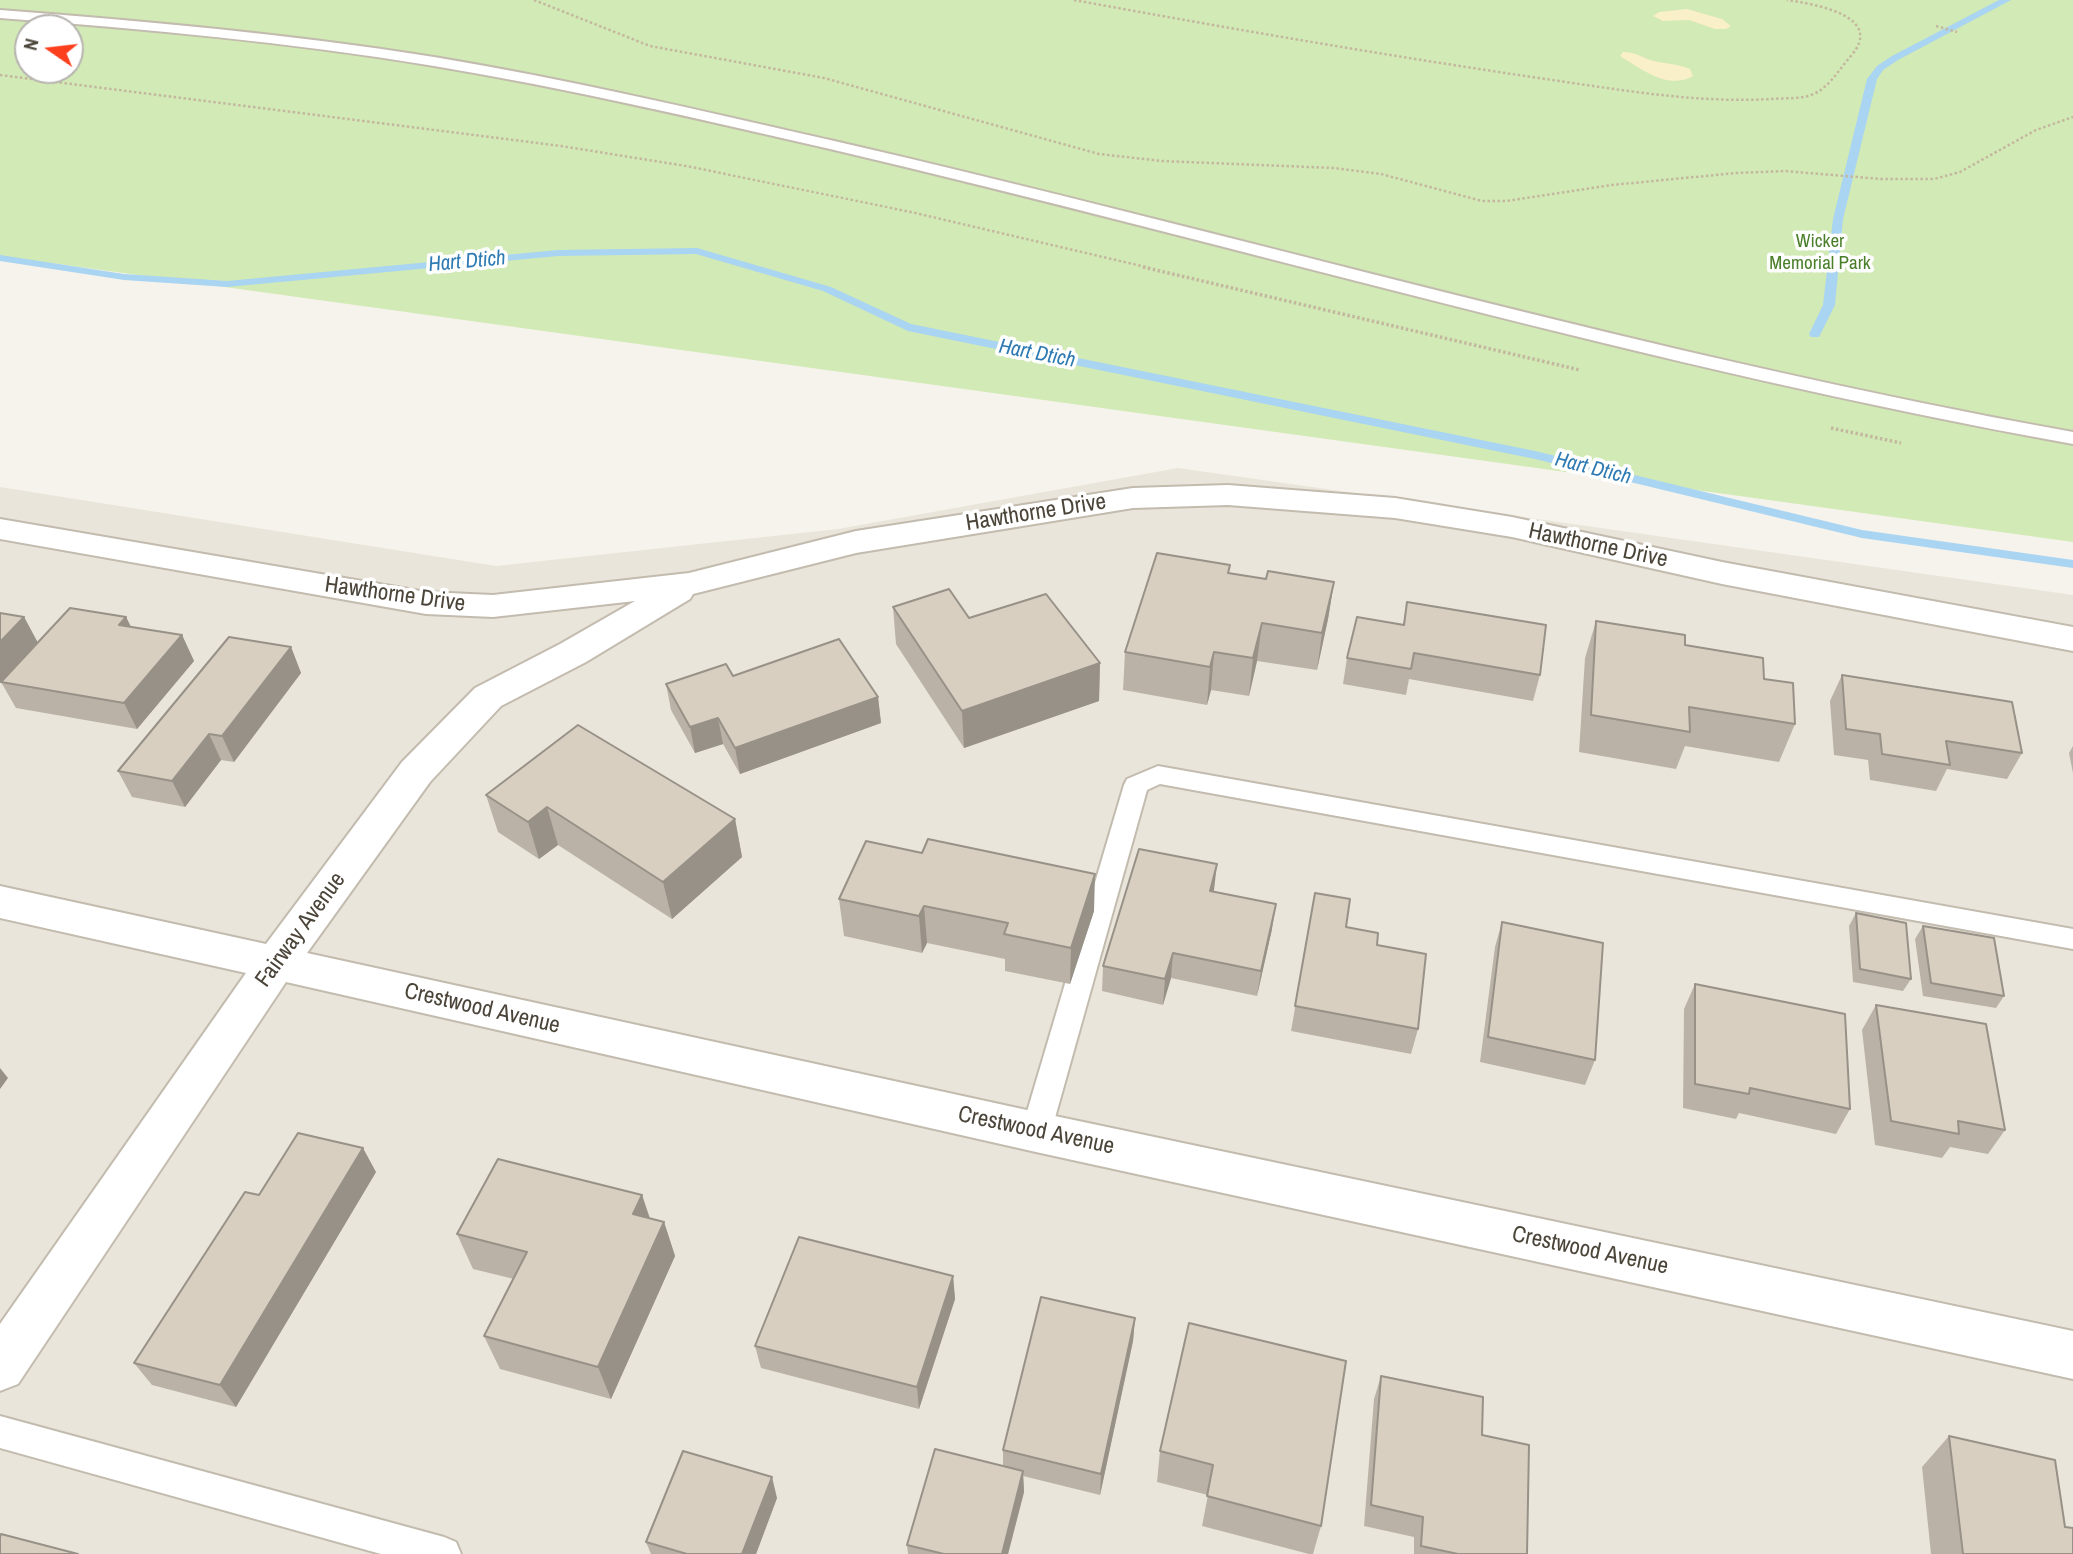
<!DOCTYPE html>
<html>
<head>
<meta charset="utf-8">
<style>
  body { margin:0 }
  #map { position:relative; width:2073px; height:1554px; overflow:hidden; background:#f6f3ec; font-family:"Archivo Narrow",sans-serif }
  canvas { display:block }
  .north { position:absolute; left:14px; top:14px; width:70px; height:70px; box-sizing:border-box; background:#fff; border:2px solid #b7b4b0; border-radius:50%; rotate:284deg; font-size:19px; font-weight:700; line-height:28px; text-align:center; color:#4b4439 }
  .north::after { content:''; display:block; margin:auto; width:24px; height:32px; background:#fc3f1d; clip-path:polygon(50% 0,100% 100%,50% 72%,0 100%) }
</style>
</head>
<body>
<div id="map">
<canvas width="2073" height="1554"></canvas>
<div class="north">N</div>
</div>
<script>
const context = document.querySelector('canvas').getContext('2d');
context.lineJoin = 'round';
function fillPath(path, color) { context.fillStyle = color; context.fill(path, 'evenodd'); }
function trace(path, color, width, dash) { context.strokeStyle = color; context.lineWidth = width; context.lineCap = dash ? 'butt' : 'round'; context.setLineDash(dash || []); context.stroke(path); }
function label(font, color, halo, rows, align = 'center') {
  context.font = font + ' "Archivo Narrow",sans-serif'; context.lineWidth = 7; context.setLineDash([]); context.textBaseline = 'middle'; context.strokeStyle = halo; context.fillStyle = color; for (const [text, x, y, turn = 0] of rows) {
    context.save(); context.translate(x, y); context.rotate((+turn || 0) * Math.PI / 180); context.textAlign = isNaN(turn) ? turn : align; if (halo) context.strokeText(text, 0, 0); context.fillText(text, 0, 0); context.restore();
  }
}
fillPath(new Path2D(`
  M1178 468 2073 595V1554H0V487L496 566 838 529Z`), '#eae5da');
fillPath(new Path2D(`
  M0 0H2073V542L0 256ZM28 28H70V70H28Z`), '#d2eab5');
fillPath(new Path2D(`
  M1687 9 1722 19 1731 26 1726 29H1715L1689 20 1663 21 1653 16 1659 12Z
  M1623 52C1635 52 1639 56 1650 60 1663 64 1676 63 1690 69L1693 76C1668 90 1643 70 1623 58L1620 56Z`), '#f9efc9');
fillPath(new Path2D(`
  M1999 0H2011L1898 60 1883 70 1877 79 1843 219 1835 305 1819 337H1811L1809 334 1823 305 1833 219 1867 79 1877 66 1892 56Z
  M697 248 831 287 911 324 1535 451 1862 530 2073 560V568L1862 538 1535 459 908 331 823 291 696 254 558 256 227 287 124 280 0 261V255L124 274 227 281 558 250Z`), '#a9d4f2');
const lane = new Path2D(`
  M0 10C145 21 290 34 434 57 567 79 698 110 830 140 1244 235 1654 357 2073 432V444C1654 369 1244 246 830 149 699 119 567 88 434 66 290 42 145 29 0 18Z
  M1158 766 2073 929V949L1160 784 1147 790 1051 1132 1046 1141 1036 1145 1026 1141 1021 1132 1124 785 1127 779Z
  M0 1416 444 1537 456 1542 461 1554H381L0 1448Z`);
const street = new Path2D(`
  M1228 485 1395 498 1512 517 1722 562 2073 627V651L1722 584 1512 537 1395 518 1228 505 1133 508 856 553 693 594 690 599 586 662 501 706 430 782 307 953 1036 1112 2073 1331V1379L1036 1152 286 982 18 1384 0 1391V1324L246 973 0 918V886L266 944 402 762 475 688 560 644 635 601 493 617 426 614 0 539V519L426 592 493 595 689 573 856 531 1133 488Z`);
trace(lane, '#c2bbae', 4);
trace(street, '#c2bbae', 4);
trace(new Path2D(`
  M534 0 650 46 824 78 1099 154 1162 161 1334 168 1381 174 1482 201H1506L1612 185 1736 173 1785 171 1881 179H1934L1960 172 2036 130 2073 117
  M1074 0C1237 30 1401 58 1566 82 1634 92 1702 103 1771 99 1783 98 1796 99 1808 96 1827 91 1838 71 1850 57 1887 16 1814 4 1787 0
  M1936 26 1957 32
  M0 75 561 146 686 166 911 212 1150 268`), '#c4b79f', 2.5, [2.5, 2.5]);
trace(new Path2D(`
  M1143 267 1580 370
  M1831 428 1901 443`), '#c4b79f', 3.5, [2.5, 2.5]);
fillPath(lane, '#fff');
fillPath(street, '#fff');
fillPath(new Path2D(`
  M1229 573 1266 579 1334 582 1328 619 1317 670 1257 661 1249 696 1211 690 1207 705 1123 690 1125 652Z
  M1407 602 1540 675 1533 701 1409 679 1406 695 1343 684 1347 658 1403 625Z
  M893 607 1100 663 1099 701 964 748 896 644Z
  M24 617 38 643 126 617 131 627 182 635 194 661 137 729 16 708 1 682 24 658Z
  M1596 621 1764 679 1795 724 1779 762 1685 746 1676 769 1579 752 1585 658Z
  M291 647 301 673 234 762 221 760 185 807 132 797 118 771Z
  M1842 675 2022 753 2007 779 1947 769 1936 791 1870 780 1868 760 1834 755 1830 701Z
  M733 676 878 697 881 723 740 774 723 744 695 753 671 710 666 684Z
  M2073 746V773L2069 753Z
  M486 795 735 819 742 857 672 919 558 845 539 859 498 832Z
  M1213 891 1272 929 1257 996 1171 978 1163 1005 1102 991 1103 966Z
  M1315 893 1346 927 1377 945 1418 1029 1411 1054 1291 1031Z
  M839 899 1094 911 1070 984 1005 971V959L927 943 922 953 844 936Z
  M1856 913 1911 979 1903 991 1853 982 1849 926Z
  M1502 922 1595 1060 1585 1085 1480 1062 1495 947Z
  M1923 926 2004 996 1996 1008 1923 996 1915 939Z
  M1695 984 1850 1109 1836 1134 1739 1113 1736 1119 1683 1108 1684 1009Z
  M1876 1005 2005 1130 1988 1154 1950 1147 1942 1158 1875 1145 1862 1030Z
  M376 1172 236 1407 152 1385 134 1363 259 1195Z
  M642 1195 650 1218 664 1222 675 1256 611 1399 500 1369 484 1336 514 1279 473 1269 457 1234Z
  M953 1276 955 1299 919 1409 761 1368 755 1346Z
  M1135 1318 1133 1341 1100 1495 1023 1476 1024 1492 1008 1554H908L907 1545 1003 1466V1450Z
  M1346 1361 1321 1526 1313 1554H1309L1202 1526 1208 1495 1157 1482 1160 1451Z
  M1381 1376 1482 1435 1527 1554H1414V1537L1364 1526 1374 1399Z
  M1949 1436 2065 1527 2073 1554H1931L1922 1467Z
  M777 1498 756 1554H651L646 1542Z`), '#bab2a6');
fillPath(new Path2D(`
  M1334 582 1328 619 1317 670 1322 633Z
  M24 617 38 643 0 683V642Z
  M126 617 139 643 119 625Z
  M1262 623 1257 661 1249 696 1253 658Z
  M182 635 194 661 137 729 124 703Z
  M291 647 301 673 234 762 222 736Z
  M1214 652 1211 690 1207 705 1210 667Z
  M1100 663 1099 701 964 748 962 711Z
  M878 697 881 723 740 774 735 748Z
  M718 718 723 744 695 753 690 727Z
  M209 734 221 760 185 807 172 781Z
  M547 807 558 845 539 859 528 822Z
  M735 819 742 857 672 919 663 882Z
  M1217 864 1214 890 1208 917 1210 891Z
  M1095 874 1094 911 1070 984 1071 948Z
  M1276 904 1272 929 1257 996 1261 971Z
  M924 906 927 943 922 953 919 916Z
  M1173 953 1171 978 1163 1005 1165 979Z
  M0 1068 8 1078 0 1089Z
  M363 1148 376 1172 236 1407 220 1385Z
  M642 1195 653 1229 633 1214Z
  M664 1222 675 1256 611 1399 598 1367Z
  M953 1276 955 1299 919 1409 917 1387Z
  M1135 1318 1133 1341 1100 1495 1101 1474Z
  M1023 1471 1024 1492 1008 1554H1002Z
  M772 1477 777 1498 756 1554H742Z`), '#979187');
const building = new Path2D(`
  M1157 553 1230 565 1228 573 1266 579 1268 571 1334 582 1322 633 1262 623 1253 658 1214 652 1210 667 1125 652Z
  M949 589 969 618 1046 594 1100 663 962 711 893 607Z
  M1407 602 1546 625 1540 675 1414 653 1411 669 1347 658 1357 617 1404 625Z
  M70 608 126 617 119 625 182 635 124 703 1 682Z
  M0 613 24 617 0 642Z
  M1596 621 1685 635V645L1763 658 1764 679 1793 683 1795 724 1689 707 1690 732 1591 715Z
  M229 637 291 647 222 736 209 734 172 781 118 771Z
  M839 639 878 697 735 748 718 718 690 727 666 684 726 664 733 676Z
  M1842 675 2012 702 2022 753 1946 741 1950 765 1882 754 1880 734 1846 729Z
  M578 725 735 819 663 882 547 807 528 822 486 795Z
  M928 839 1095 874 1071 948 1004 934 1008 923 924 906 919 916 839 899 866 841 922 853Z
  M1139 849 1217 864 1210 891 1276 904 1261 971 1173 953 1165 979 1103 966Z
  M1315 893 1350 899 1346 927 1378 933 1377 945 1426 954 1418 1029 1295 1006Z
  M1856 913 1906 923 1911 979 1860 969Z
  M1502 922 1603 943 1595 1060 1488 1037Z
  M1923 926 1994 938 2004 996 1931 983Z
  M1695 984 1845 1014 1850 1109 1750 1088 1749 1094 1695 1084Z
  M1876 1005 1986 1024 2005 1130 1958 1121 1959 1134 1891 1121Z
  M298 1133 363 1148 220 1385 134 1363 245 1192 259 1195Z
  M498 1159 642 1195 633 1214 664 1222 598 1367 484 1336 527 1252 457 1234Z
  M799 1237 953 1276 917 1387 755 1346Z
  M1041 1297 1135 1318 1101 1474 1003 1450Z
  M1189 1323 1346 1361 1321 1526 1207 1496 1213 1465 1160 1451Z
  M1381 1376 1483 1397 1482 1435 1529 1445 1527 1554H1458L1421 1546 1423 1517 1371 1505Z
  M1949 1436 2055 1460 2065 1527 2073 1528V1554H1963Z
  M935 1449 1023 1471 1002 1554H944L907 1545Z
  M683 1451 772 1477 742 1554H687L646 1542Z
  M1 1534 78 1554H0V1537Z`);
fillPath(building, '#d8cfc1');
trace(building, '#979187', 2);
label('19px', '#4a7f2a', '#fff', [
  ["Wicker",1820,242],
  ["Memorial Park",1820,264]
]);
label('italic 21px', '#2e7ab2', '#fff', [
  ["Hart Dtich",467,262,-5],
  ["Hart Dtich",1037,354,11],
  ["Hart Dtich",1593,469,14]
]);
label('23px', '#4b4439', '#fff', [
  ["Hawthorne Drive",1036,513,-9],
  ["Hawthorne Drive",1598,546,12],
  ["Hawthorne Drive",395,595,8],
  ["Fairway Avenue",301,930,-54],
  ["Crestwood Avenue",482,1009,13],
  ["Crestwood Avenue",1036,1131,12],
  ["Crestwood Avenue",1590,1251,12]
]);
</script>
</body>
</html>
